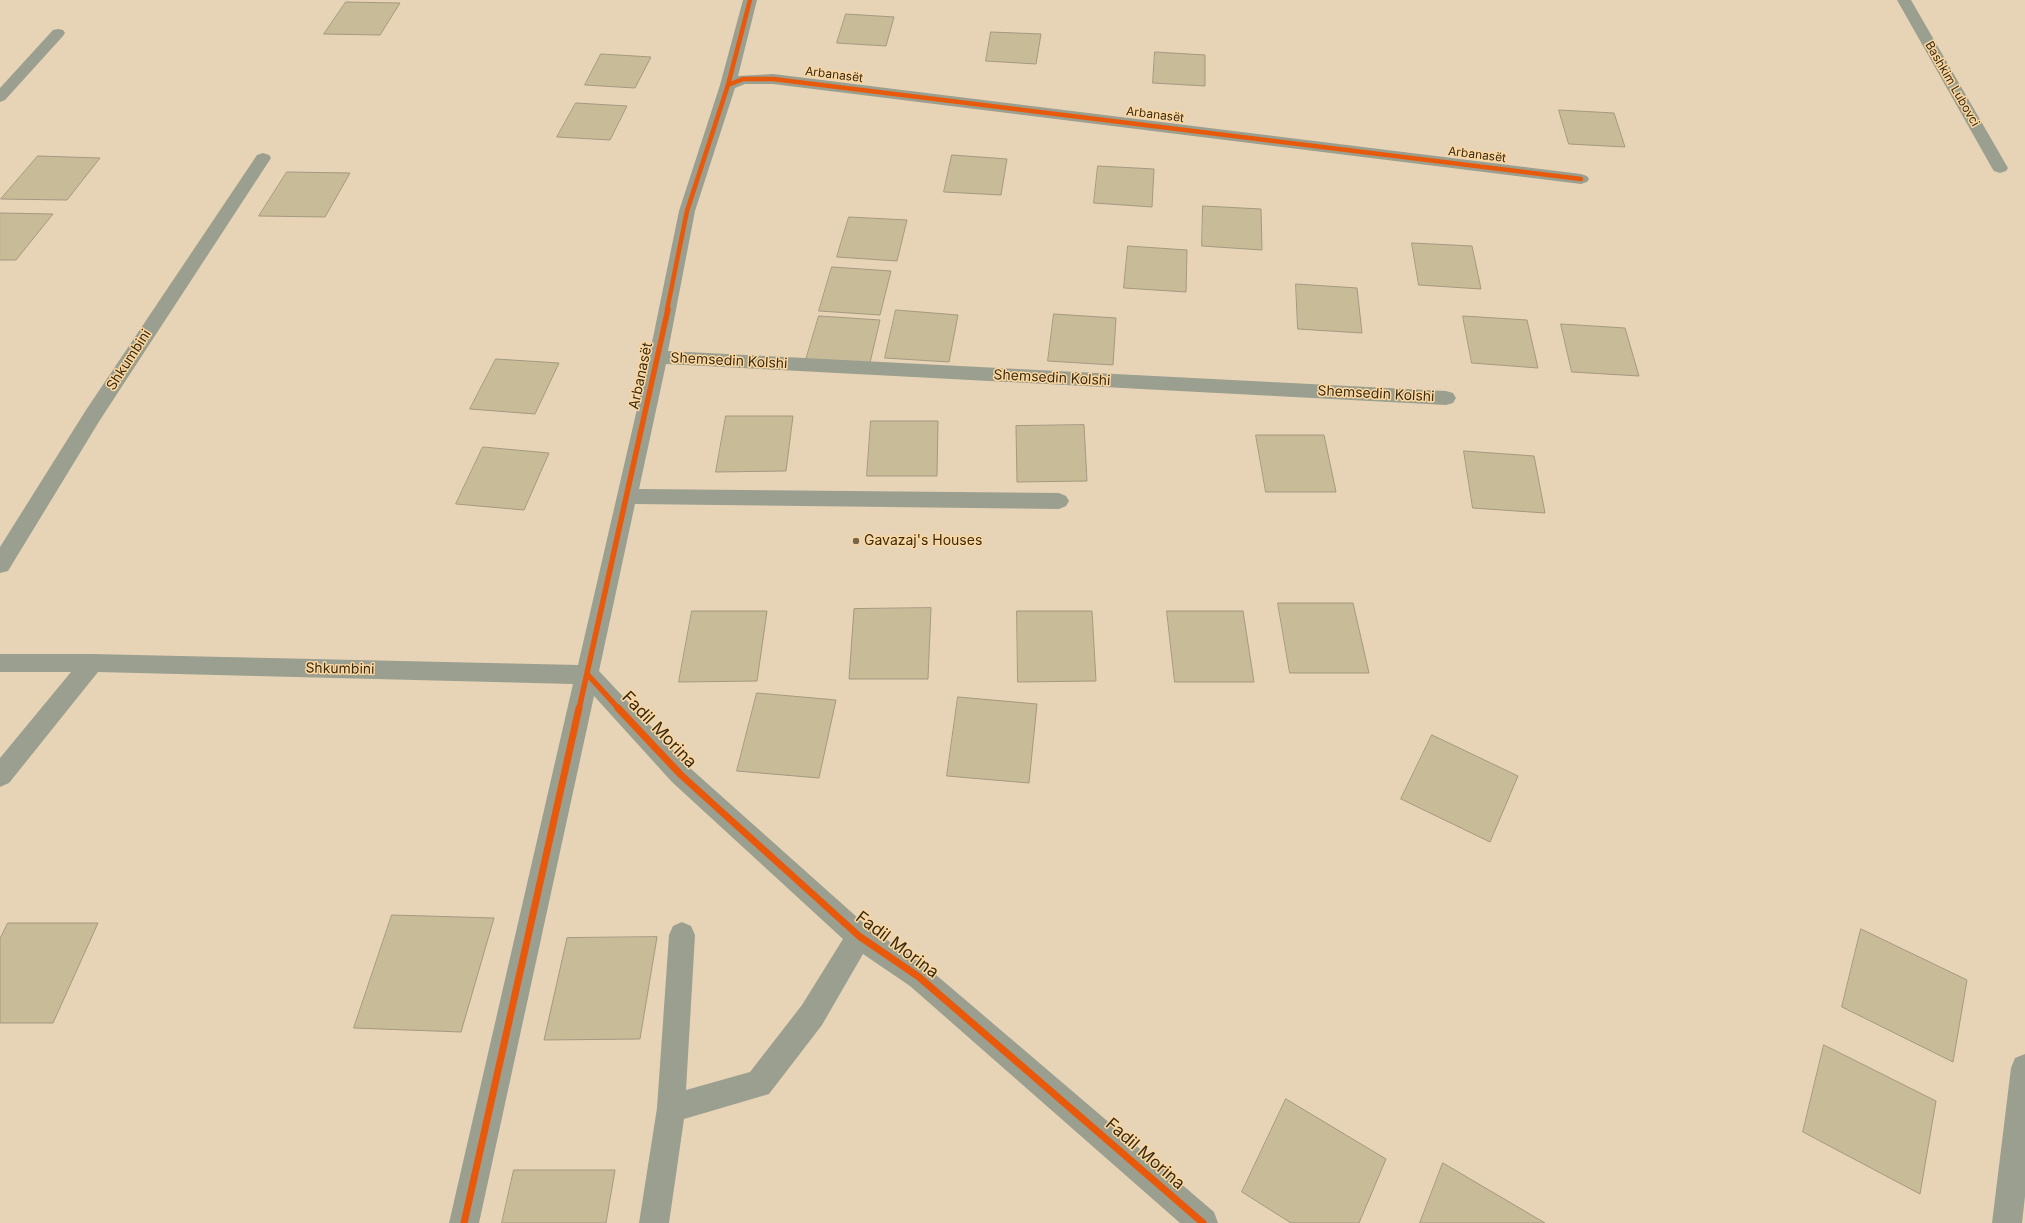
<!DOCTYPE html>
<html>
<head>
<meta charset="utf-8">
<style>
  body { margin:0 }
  canvas { display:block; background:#e7d3b5 }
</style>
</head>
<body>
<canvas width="2025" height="1223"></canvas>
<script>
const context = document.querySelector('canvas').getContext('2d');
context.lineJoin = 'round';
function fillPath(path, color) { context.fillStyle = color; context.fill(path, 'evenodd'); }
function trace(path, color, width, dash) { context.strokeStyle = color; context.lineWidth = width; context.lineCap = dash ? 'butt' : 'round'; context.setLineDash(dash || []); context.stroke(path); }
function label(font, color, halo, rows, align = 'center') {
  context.font = font + ' Inter,sans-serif'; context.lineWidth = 3; context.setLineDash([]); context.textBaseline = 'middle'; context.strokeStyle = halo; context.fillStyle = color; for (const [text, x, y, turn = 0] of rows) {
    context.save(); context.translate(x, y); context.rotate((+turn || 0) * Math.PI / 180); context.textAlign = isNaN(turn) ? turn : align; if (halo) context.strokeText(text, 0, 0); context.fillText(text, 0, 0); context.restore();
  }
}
const building = new Path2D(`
  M346 2 400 3 380 35 324 34Z
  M846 14 894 17 886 46 837 43Z
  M991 32 1041 34 1036 64 986 61Z
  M1155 52 1205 55V86L1153 83Z
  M601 54 651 57 635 88 585 85Z
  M576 103 627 106 610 140 557 137Z
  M1559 110 1614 113 1625 147 1569 144Z
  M952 155 1007 159 1001 195 944 192Z
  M38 156 100 158 67 200 1 199Z
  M1098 166 1154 169 1152 207 1094 203Z
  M287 172 350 173 325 217 259 216Z
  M1203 206 1261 209 1262 250 1202 246Z
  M0 213 53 214 16 260H0Z
  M849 217 907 220 897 261 837 257Z
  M1412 243 1472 246 1481 289 1419 285Z
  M1128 246 1187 250 1186 292 1124 288Z
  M832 267 891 271 880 315 819 311Z
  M1296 284 1357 288 1362 333 1298 329Z
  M896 310 958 315 949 362 885 358Z
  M1054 314 1116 318 1113 365 1048 361Z
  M819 316 880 320 869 367 805 363Z
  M1463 316 1527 320 1538 368 1472 363Z
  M1561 324 1625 328 1639 376 1572 372Z
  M496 359 559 363 535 414 470 409Z
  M726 416H793L786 471 716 472Z
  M871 421H938L937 476H867Z
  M1084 425 1087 481 1017 482 1016 426Z
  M1256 435H1324L1336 492H1266Z
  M483 447 549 453 524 510 456 504Z
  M1464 451 1534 456 1545 513 1473 508Z
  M1278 603H1353L1369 673H1290Z
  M931 608 928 679H849L854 609Z
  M692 611H767L757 681 679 682Z
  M1017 611H1092L1096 681 1018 682Z
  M1167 611H1243L1254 682H1175Z
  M757 693 836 700 819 778 737 771Z
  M958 697 1037 704 1029 783 947 776Z
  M1432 735 1518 776 1490 842 1401 799Z
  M392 915 494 918 461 1032 354 1028Z
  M8 923H98L53 1023H0V939Z
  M1861 929 1967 980 1953 1062 1842 1007Z
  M657 937 640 1039 544 1040 567 938Z
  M1824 1045 1936 1101 1920 1194 1803 1132Z
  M1286 1099 1386 1159 1359 1223H1291L1242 1192Z
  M1443 1163 1545 1223H1420Z
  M514 1170H615L606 1223H502Z`);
fillPath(building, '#c8bb98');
trace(building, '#a49980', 1);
fillPath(new Path2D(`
  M743 0H757L738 76 773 74 1581 174 1587 176 1589 179 1587 182 1581 184 773 84H745L735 88 695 211 668 351 1446 391 1453 393 1456 398 1453 403 1446 405 666 364 639 489 1059 493 1066 496 1069 501 1066 506 1059 509 635 504 599 671 690 768 868 927 928 968 1214 1212 1218 1223H1180L910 986 863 954 822 1025 769 1094 684 1119 669 1223H639L657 1108 669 935 673 926 682 922 691 926 695 935 686 1090 750 1072 802 1005 843 939 672 782 594 696 479 1223H449L573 684 98 672 9 783 0 787V758L71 672H0V654H92L578 665 649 357 679 211 720 85Z
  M1897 0H1911L2008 168 2006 171 2000 173 1994 171 1992 168Z
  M58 29 63 30 65 33 63 36 5 100 0 102V88L53 30Z
  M263 153 269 155 271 158 100 420 8 571 0 573V547L86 410 255 158 257 155Z
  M2025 1054V1196L2022 1223H1992L2011 1068 2015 1058Z`), '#9a9f90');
trace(new Path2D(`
  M728 85 743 79H773L1581 179
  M667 310 687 211 728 85 750 0`), '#e8590c', 4.5);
trace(new Path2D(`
  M588 675 619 709
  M579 709 668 309`), '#e8590c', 5.5);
trace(new Path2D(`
  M618 708 681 775 859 936 919 977 1203 1223
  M464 1223 579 708`), '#e8590c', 7);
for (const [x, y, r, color] of [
  [856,541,4,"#75664c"]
]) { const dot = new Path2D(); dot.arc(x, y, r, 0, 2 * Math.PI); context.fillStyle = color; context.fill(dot); trace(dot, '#fcd7a0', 1.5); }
label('12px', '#382b14', '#fcd7a0', [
  ["Arbanasët",834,75,7],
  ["Bashkim Lubovci",1952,84,60],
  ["Arbanasët",1155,115,7],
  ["Arbanasët",1477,155,7]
]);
label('14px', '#382b14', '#fcd7a0', [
  ["Shkumbini",129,360,-57],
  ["Shemsedin Kolshi",729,361,3],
  ["Arbanasët",641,376,-78],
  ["Shemsedin Kolshi",1052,378,3],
  ["Shemsedin Kolshi",1376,394,3],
  ["Shkumbini",340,669,1]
]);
label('14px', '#382b14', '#fcd7a0', [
  ["Gavazaj's Houses",864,541]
], 'left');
label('17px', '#382b14', '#fcd7a0', [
  ["Fadil Morina",659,730,46],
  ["Fadil Morina",897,945,37],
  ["Fadil Morina",1145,1154,41]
]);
</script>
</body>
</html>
